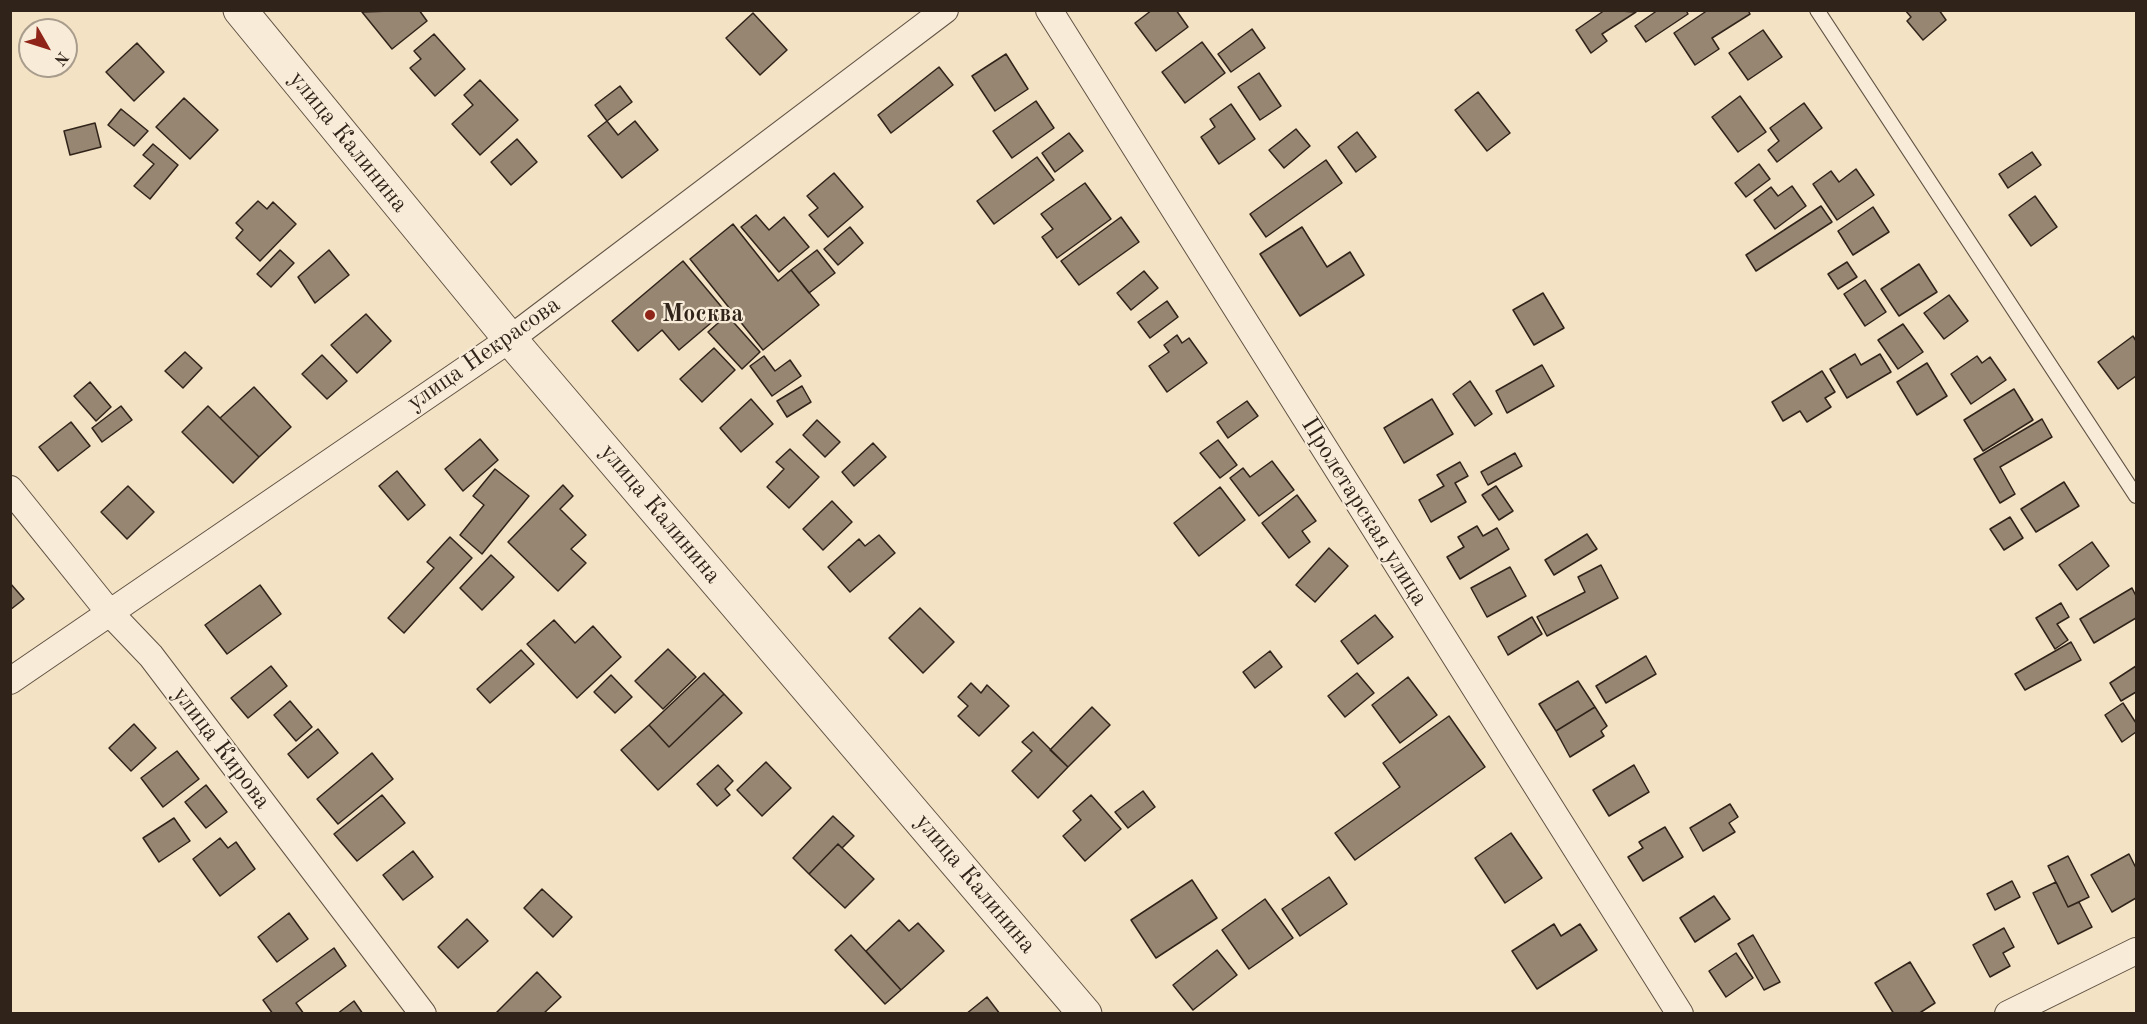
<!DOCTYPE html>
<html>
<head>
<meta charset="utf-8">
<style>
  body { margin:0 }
  #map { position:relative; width:2147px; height:1024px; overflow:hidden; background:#f4e2c4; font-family:"Old Standard TT",serif }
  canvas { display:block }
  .frame { position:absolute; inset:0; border:12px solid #302319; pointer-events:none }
  .north { position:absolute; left:18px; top:18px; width:60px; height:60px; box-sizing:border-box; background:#f8ecd9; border:2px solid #a89c8c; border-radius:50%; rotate:129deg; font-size:16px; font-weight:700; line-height:24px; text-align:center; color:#302319 }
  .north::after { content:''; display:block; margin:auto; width:21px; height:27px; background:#8f2418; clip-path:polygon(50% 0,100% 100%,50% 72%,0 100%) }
</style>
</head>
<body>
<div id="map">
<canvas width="2147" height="1024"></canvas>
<div class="frame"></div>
<div class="north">N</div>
</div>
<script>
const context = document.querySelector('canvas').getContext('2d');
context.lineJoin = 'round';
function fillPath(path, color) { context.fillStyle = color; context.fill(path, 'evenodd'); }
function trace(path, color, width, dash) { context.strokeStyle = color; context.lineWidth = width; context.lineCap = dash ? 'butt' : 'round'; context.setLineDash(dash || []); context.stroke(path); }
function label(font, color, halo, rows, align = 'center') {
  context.font = font + ' "Old Standard TT",serif'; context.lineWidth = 4.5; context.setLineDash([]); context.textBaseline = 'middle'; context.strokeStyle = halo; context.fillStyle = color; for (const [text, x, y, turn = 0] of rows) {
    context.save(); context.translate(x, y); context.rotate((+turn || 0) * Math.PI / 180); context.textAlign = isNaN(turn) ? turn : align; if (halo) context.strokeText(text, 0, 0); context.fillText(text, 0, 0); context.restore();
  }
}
const building = new Path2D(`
  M419 10 427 21 392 49 362 12Z
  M1152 10H1176L1188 27 1156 51 1135 23Z
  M1605 10 1636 12 1602 34 1607 41 1591 53 1576 30Z
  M1658 10H1686L1688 14 1646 42 1635 26Z
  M1708 10H1748L1750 14 1712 38 1719 49 1695 65 1674 33Z
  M1905 10H1939L1946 20 1923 40 1907 21 1911 17Z
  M753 13 787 50 760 75 726 38Z
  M1252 29 1265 48 1231 72 1218 54Z
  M1763 30 1782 57 1748 80 1729 53Z
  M434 34 465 69 435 96 410 68 421 59 414 51Z
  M1202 42 1225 73 1185 103 1162 72Z
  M137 43 164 72 134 101 106 72Z
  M1006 54 1028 89 995 111 972 76Z
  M939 67 953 85 891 133 878 115Z
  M1259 73 1281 106 1260 120 1238 87Z
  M480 80 518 120 480 155 452 124 473 105 464 95Z
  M620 86 632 102 607 121 595 105Z
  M1478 92 1510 133 1487 151 1455 110Z
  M1740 96 1766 132 1738 152 1712 117Z
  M184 98 218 130 190 159 156 127Z
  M1036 101 1054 128 1012 158 993 131Z
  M1804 103 1822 128 1777 162 1768 150 1779 141 1770 128Z
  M1231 104 1255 139 1219 164 1201 137 1215 127 1210 119Z
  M121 109 148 131 134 146 108 125Z
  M607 121 618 135 635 121 658 150 622 178 588 136Z
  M95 123 101 147 70 155 64 131Z
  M1296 129 1310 146 1284 168 1269 150Z
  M1357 132 1376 157 1356 172 1338 147Z
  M1069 133 1083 151 1055 172 1042 153Z
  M517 139 537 162 511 185 491 162Z
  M153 144 178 165 150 199 134 186 154 164 143 155Z
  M2032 152 2041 165 2008 188 1999 174Z
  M1037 157 1054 180 994 224 977 201Z
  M1326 160 1342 183 1266 237 1250 214Z
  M1759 164 1770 179 1746 197 1735 183Z
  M1856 169 1874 195 1837 220 1813 184 1831 171 1839 182Z
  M834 173 863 207 828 237 809 215 818 208 807 196Z
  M1085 183 1111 219 1057 258 1042 237 1053 229 1041 214Z
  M1792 186 1806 206 1775 229 1754 200 1771 187 1778 196Z
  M2035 196 2057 227 2031 246 2009 215Z
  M258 201 267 209 273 202 296 224 260 261 236 238 243 230 236 223Z
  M1821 206 1832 222 1756 271 1746 255Z
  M1873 207 1889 232 1853 255 1838 231Z
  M756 215 769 230 784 217 809 247 779 272 741 227Z
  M1121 217 1139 242 1079 285 1061 261Z
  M733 224 778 281 791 270 819 305 763 350 690 259Z
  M850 227 863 243 838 265 824 249Z
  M1302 227 1327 267 1350 252 1364 275 1300 316 1260 254Z
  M280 250 294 263 271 287 257 274Z
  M329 250 349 275 315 303 298 277Z
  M817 250 835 273 809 293 791 270Z
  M683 261 725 311 679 350 662 330 638 351 612 321Z
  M1847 262 1857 277 1838 289 1828 274Z
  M1919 264 1937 292 1899 316 1881 289Z
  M1144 271 1158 288 1131 310 1117 293Z
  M1865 280 1886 312 1865 326 1844 294Z
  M1543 293 1564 328 1534 345 1513 310Z
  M1949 295 1968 321 1944 339 1924 313Z
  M1167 301 1178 317 1150 338 1138 322Z
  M366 314 391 341 357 373 331 345Z
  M727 315 760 352 742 369 708 332Z
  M1903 324 1923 352 1898 369 1878 340Z
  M1177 335 1182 343 1189 338 1207 363 1167 392 1149 366 1169 352 1164 345Z
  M2133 336 2136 341V376L2118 389 2098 362Z
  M714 348 735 370 702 402 680 379Z
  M185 352 202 368 183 388 165 371Z
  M1855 354 1861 365 1880 354 1891 372 1847 398 1830 369Z
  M322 355 347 381 327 399 302 374Z
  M764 356 775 371 790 360 801 376 772 396 750 366Z
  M1977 356 1982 363 1990 357 2006 380 1971 404 1951 374Z
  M1927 363 1947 396 1917 415 1897 382Z
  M1542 365 1554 386 1507 413 1496 391Z
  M1822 371 1835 392 1825 398 1831 407 1807 422 1800 411 1783 421 1772 402Z
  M1470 381 1492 414 1475 426 1453 394Z
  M90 382 111 407 96 421 74 396Z
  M802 386 811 402 787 417 777 401Z
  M254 387 291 427 259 457 220 418Z
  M2014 389 2033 420 1983 451 1964 420Z
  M751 399 773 424 741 452 720 428Z
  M1432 399 1453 434 1404 463 1384 428Z
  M1247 401 1258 416 1228 438 1217 422Z
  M121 406 132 420 102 442 92 428Z
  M208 406 259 457 233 483 182 432Z
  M2042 419 2052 437 2000 467 2015 494 2000 503 1974 459Z
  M817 420 840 442 825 457 803 435Z
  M71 422 90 446 58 471 39 447Z
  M480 439 498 460 463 491 445 469Z
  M1218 440 1237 465 1220 478 1200 453Z
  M873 443 886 457 854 486 842 472Z
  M790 449 819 477 789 508 767 487 784 469 776 462Z
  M1515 453 1522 466 1488 485 1481 472Z
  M1272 461 1294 490 1259 516 1230 478 1243 468 1250 477Z
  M1460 462 1468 476 1455 483 1466 502 1431 522 1419 500 1444 486 1437 475Z
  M495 469 529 496 482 554 460 535 484 505 473 496Z
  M397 471 425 505 408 520 379 486Z
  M2064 482 2079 506 2036 532 2021 509Z
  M563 485 573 496 560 509 586 535 571 549 586 563 558 591 508 542Z
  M128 486 154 512 127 539 101 512Z
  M1496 486 1513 511 1499 520 1482 495Z
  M1220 487 1245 520 1199 556 1174 523Z
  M1297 495 1316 521 1302 531 1310 542 1289 558 1262 523Z
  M832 501 852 522 823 550 803 529Z
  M2010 517 2023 538 2004 550 1990 529Z
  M1477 526 1483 536 1497 528 1509 549 1460 579 1447 557 1464 547 1458 537Z
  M1587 534 1597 549 1554 575 1545 560Z
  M879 535 895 553 850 592 828 567 859 539 865 546Z
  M450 537 472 558 404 633 388 618 434 568 427 562Z
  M2092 542 2109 566 2077 590 2059 565Z
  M1329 548 1348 566 1315 602 1296 585Z
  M491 555 514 577 482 610 460 588Z
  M1601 565 1618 598 1547 636 1537 617 1585 592 1578 577Z
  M1510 567 1526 596 1487 617 1471 588Z
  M10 583 24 599 10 610Z
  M260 585 281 614 227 654 205 625Z
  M2132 588 2136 596V618L2094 643 2080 619Z
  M2061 603 2069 617 2057 624 2068 640 2055 649 2036 618Z
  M920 608 954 642 923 673 889 638Z
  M1375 615 1393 637 1358 664 1341 641Z
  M1532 617 1542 634 1508 655 1498 637Z
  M554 620 575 643 593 626 621 657 577 698 527 644Z
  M2071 642 2081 660 2025 690 2015 674Z
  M668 649 696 677 663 709 635 681Z
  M521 650 534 664 490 703 477 689Z
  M1270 651 1282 667 1255 688 1243 672Z
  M1646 656 1656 674 1606 703 1596 686Z
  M271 666 287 686 248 718 231 698Z
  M2136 666V692L2121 701 2110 683Z
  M704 673 724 694 669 747 649 725Z
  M1357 673 1374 693 1345 717 1328 696Z
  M611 675 632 697 615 713 594 692Z
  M1408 677 1437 715 1400 743 1372 705Z
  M1578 681 1595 707 1556 731 1539 704Z
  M971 683 981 693 987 685 1009 706 979 736 958 716 968 706 958 697Z
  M724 694 742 713 658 790 621 750 649 725 669 747Z
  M290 701 312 727 296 741 274 715Z
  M2123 703 2136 723V732L2122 742 2105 715Z
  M1092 707 1110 725 1068 767 1050 750Z
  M1595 707 1607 726 1601 731 1604 736 1570 757 1556 731Z
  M1449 716 1485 767 1355 860 1335 833 1400 787 1383 763Z
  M134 724 156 748 131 771 109 748Z
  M318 729 338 753 308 778 288 754Z
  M1033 732 1068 767 1038 798 1012 771 1032 751 1022 742Z
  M177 751 199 779 163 807 141 778Z
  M372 753 393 779 338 824 317 799Z
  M766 762 791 788 762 816 737 790Z
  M718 765 733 781 725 789 730 795 717 806 697 784Z
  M1634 765 1649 792 1609 816 1593 790Z
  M206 785 227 812 206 828 185 802Z
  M1143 791 1155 807 1128 828 1115 812Z
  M382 795 405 823 357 861 334 834Z
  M1091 795 1121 829 1085 861 1063 836 1081 820 1073 811Z
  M1730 804 1738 817 1729 823 1735 832 1703 851 1690 828Z
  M833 816 854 836 842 848 838 844 809 874 793 858Z
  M174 818 190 841 159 862 143 838Z
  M1665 827 1683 857 1643 881 1628 857 1643 848 1639 842Z
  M1511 833 1542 878 1505 903 1475 858Z
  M220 838 228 848 236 842 255 869 220 896 193 859Z
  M838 844 874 879 845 908 809 874Z
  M413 851 433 877 403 900 383 875Z
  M2129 854 2136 868V898L2112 912 2091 875Z
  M2068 856 2089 897 2068 907 2048 866Z
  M1329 877 1347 904 1300 936 1282 909Z
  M1192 880 1217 918 1156 958 1131 920Z
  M2012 881 2020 897 1995 910 1987 894Z
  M2056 882 2068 907 2079 902 2092 927 2058 944 2033 893Z
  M542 889 572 917 553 937 524 908Z
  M1714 896 1730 919 1695 942 1680 918Z
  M1265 899 1293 938 1249 969 1222 930Z
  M289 913 308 939 277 962 258 937Z
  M467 919 488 941 458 968 438 947Z
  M899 920 909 931 918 923 944 951 901 990 866 951Z
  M1554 924 1561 936 1580 924 1597 950 1537 989 1512 951Z
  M2004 928 2014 947 2003 953 2010 966 1990 977 1973 945Z
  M851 935 901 990 885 1004 835 950Z
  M1753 935 1780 982 1764 990 1738 944Z
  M334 948 346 966 296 1003 304 1014H273L263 1000Z
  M1217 950 1237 975 1193 1010 1173 985Z
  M1736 953 1753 978 1726 997 1709 971Z
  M1910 962 1935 1003 1918 1014H1894L1875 983Z
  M537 972 561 997 543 1014H495Z
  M987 997 1000 1014H966Z
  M354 1001 363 1014H337Z`);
fillPath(building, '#968672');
trace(building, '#302319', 1.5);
const service = new Path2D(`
  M1817 10 2136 496`);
const minor = new Path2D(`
  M1049 10 1680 1014
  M10 489 109 612 151 656 423 1014
  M10 681 510 339 945 10
  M2008 1014 2136 951`);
const tertiary = new Path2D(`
  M240 10 510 339 1085 1014`);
trace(service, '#615344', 16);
trace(minor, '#615344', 28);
trace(tertiary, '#615344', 35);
trace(service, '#f8ecd9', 14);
trace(minor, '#f8ecd9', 26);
trace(tertiary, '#f8ecd9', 33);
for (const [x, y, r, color] of [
  [650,315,6,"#8f2418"]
]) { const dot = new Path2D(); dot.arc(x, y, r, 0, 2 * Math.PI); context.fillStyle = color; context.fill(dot); trace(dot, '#f8ecd9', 2); }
label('24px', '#302319', '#f8ecd9', [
  ["улица Калинина",348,142,51],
  ["улица Некрасова",484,354,-35],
  ["Пролетарская улица",1364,512,58],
  ["улица Калинина",660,514,50],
  ["улица Кирова",221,748,53],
  ["улица Калинина",975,884,50]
]);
label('bold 24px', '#302319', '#f8ecd9', [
  ["Москва",662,315]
], 'left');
</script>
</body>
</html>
